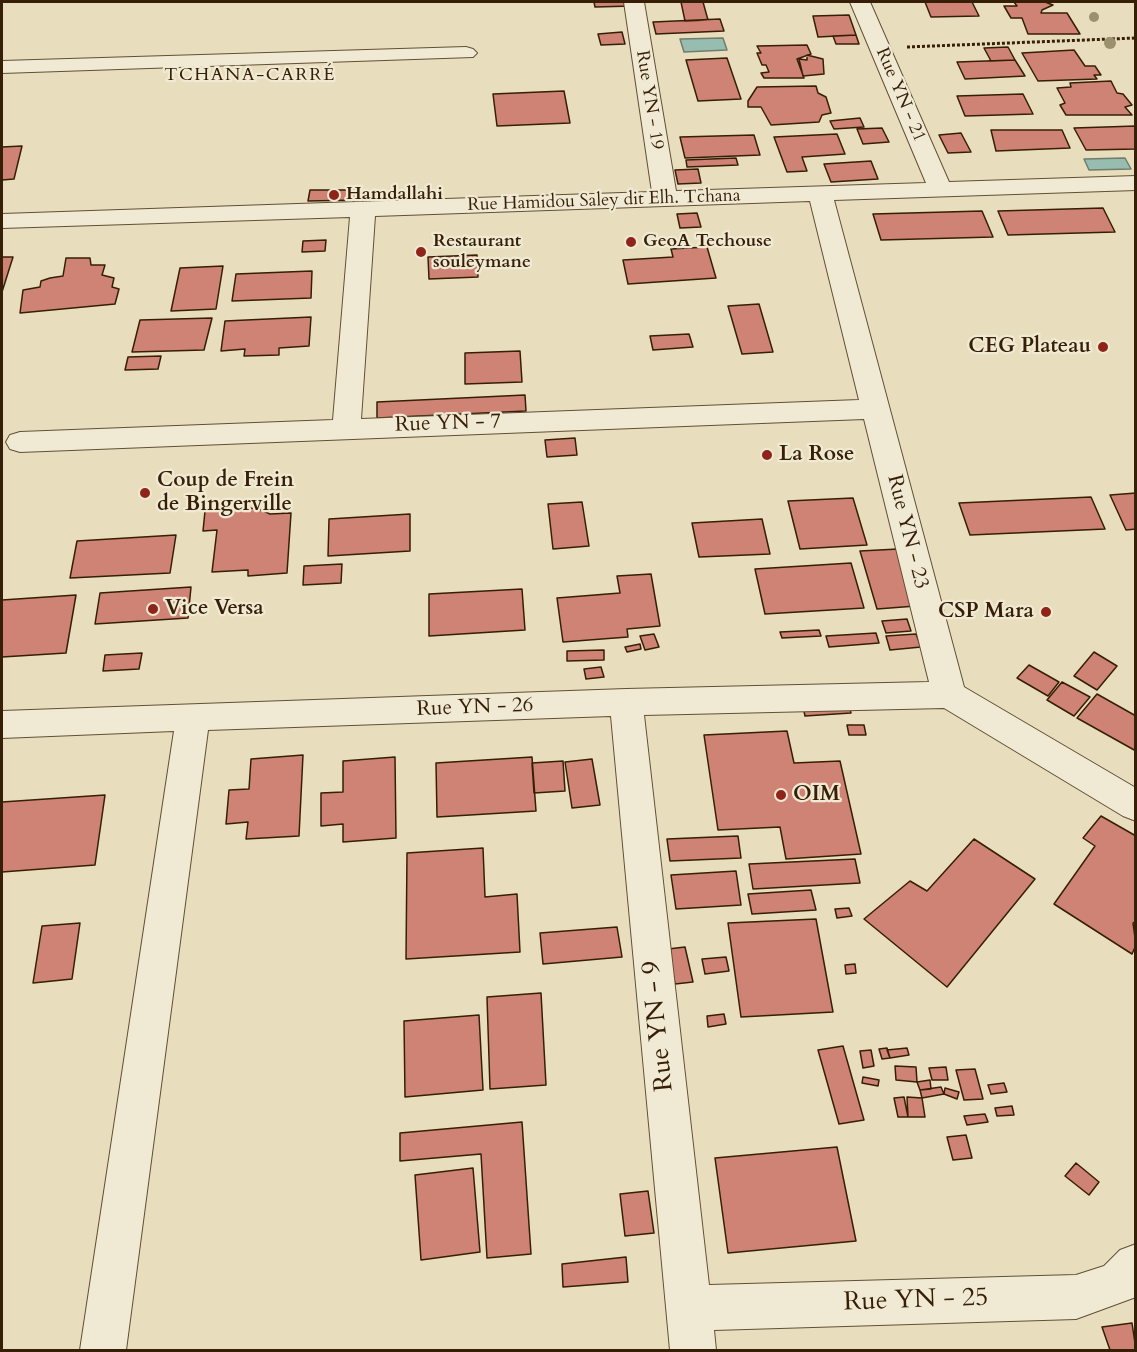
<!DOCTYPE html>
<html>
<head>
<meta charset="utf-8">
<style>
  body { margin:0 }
  #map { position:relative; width:1137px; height:1352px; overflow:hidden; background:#e8debd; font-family:Cardo,serif }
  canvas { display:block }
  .frame { position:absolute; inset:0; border:3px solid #361f06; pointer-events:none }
</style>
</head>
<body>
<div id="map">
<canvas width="1137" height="1352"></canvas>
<div class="frame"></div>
</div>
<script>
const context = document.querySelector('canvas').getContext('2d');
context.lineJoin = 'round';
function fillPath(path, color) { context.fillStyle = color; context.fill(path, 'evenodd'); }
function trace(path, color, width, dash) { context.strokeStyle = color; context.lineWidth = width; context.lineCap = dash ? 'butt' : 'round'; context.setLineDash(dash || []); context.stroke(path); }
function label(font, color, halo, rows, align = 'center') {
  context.font = font + ' Cardo,serif'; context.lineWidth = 4.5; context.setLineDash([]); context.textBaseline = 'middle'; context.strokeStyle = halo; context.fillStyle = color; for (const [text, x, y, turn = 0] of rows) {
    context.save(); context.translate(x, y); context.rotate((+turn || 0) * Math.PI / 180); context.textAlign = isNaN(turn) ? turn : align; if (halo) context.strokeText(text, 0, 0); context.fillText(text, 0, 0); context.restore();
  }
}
const water = new Path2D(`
  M723 38 727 50 684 52 680 39Z
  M1125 158 1131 169 1089 170 1084 159Z`);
fillPath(water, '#97bcb0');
trace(water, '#707d6c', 1.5);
const building = new Path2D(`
  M594 2H632L633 6 595 7Z
  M681 2H703L708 20 685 21Z
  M925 2H972L979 16 931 17Z
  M1014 2H1058H1045L1053 5 1042 10 1041 13H1067L1080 34H1028L1022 18H1011L1004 6H1017Z
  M849 15 856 35 818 37 813 16Z
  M720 19 724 31 656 34 653 22Z
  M622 32 625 44 601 45 598 34Z
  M856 35 859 44H836L833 36Z
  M807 45 811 54 797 59 804 78H764L761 73 769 72 766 65H762L757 53H761L757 46Z
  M1008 47 1015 60 991 61 984 48Z
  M1074 50 1085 66H1095L1101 75H1094L1097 79 1038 81 1022 53Z
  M807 55 823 59 824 74 803 76 799 59 807 60Z
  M727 58 741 99 698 101 686 60Z
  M1015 60 1025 76 965 79 957 62Z
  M1111 81 1117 93 1123 94 1132 105 1125 107 1132 115H1066L1060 105 1065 103 1057 88 1071 87 1070 83Z
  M816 86 818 93 826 97 831 113 822 115 819 122 771 125 761 107H748V101L757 87Z
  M564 91 570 123 497 126 493 94Z
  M1023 94 1033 114 965 116 957 96Z
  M860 118 864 127 834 129 830 121Z
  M1136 126V149L1086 150 1074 128Z
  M882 128 889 142 863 144 857 129Z
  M991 130H1062L1070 148 996 151Z
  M961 133 971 152 948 153 939 135Z
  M837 134 845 154 802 157 807 171 787 172 774 137Z
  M754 135 760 155 685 158 680 137Z
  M22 146 14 179 2 180V147Z
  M736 158 738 165 687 167 686 160Z
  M871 161 878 179 831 182 824 164Z
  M698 169 701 183 678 184 675 170Z
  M310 190H360L359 200 308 201Z
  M1103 208 1115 232 1008 235 998 211Z
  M982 211 993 237 881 240 873 214Z
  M697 213 701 227 680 228 677 214Z
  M326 240 325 251 302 252 303 241Z
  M707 247 716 278 628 284 623 260 673 257 671 249Z
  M477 255 478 277 429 279 428 257Z
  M2 257H13L2 292Z
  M66 258H90L91 265H105L102 275 114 278 112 287 119 289 115 304 20 313 23 290 40 287 41 281 50 278 63 276Z
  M223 266 216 309 171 311 180 268Z
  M312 271 311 298 232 301 236 274Z
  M759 304 773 352 742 354 728 306Z
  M311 317 309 346 279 348V355L244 356 245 349 221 351 225 321Z
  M212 318 204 350 132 352 140 320Z
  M689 334 693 347 653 350 650 336Z
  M520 351 522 382 465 384V353Z
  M161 356 158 369 125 370 128 357Z
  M525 395 526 411 377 418V402Z
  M575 438 577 455 547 457 545 440Z
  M1136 493V529L1126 530 1110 495Z
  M1091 497 1105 529 970 535 959 503Z
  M853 498 867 545 800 549 788 501Z
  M582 502 589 546 553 549 548 504Z
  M257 508 270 514 291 513 287 573 248 576V570L212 572 217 530 203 531 205 511Z
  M410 514V551L328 556 329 519Z
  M762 519 770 554 699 557 692 523Z
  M176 535 170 573 70 578 77 541Z
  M898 549 916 606 877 609 860 551Z
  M851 563 864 608 765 614 755 569Z
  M342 564 341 583 303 585 304 566Z
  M651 574 660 626 627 629 628 637 563 642 557 598 620 593 617 576Z
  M191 587 188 618 95 624 100 593Z
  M522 589 525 630 429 636V594Z
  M76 595 66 653 2 657V600Z
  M907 619 911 631 886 633 882 621Z
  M819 630 821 636 782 638 780 632Z
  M876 633 879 643 829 647 826 636Z
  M654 634 659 647 645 650 640 636Z
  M916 634 921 647 890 650 886 636Z
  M640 644 641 649 627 652 625 647Z
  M604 650V660L567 661V651Z
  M1094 652 1117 666 1097 690 1074 676Z
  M142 653 139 669 103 671 105 655Z
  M1029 665 1059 682 1048 696 1017 678Z
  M601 667 604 677 586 679 584 669Z
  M1062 682 1090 697 1074 716 1047 700Z
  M846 694 851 713 805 716 801 697Z
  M1097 694 1136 716V751L1077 718Z
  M847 725H864L866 735H849Z
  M787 731 794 763 840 761 861 854 786 859 780 827 718 830 704 735Z
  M303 755 299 836 246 839 248 822 226 824 229 790 249 789 251 759Z
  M395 757 396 838 343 842V824L321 826V793L343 792V761Z
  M532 757 536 811 437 817 436 763Z
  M592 759 600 805 572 808 565 762Z
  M563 761 565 791 534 793 532 763Z
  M105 795 95 865 2 872V802Z
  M1101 816 1136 836V921L1133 923 1136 945 1132 954 1054 904 1095 846 1083 838Z
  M738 836 741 858 670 861 667 839Z
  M974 839 1035 879 947 987 864 919 910 881 927 891Z
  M483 848 485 897 517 894 520 952 406 959 407 853Z
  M855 859 860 883 753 889 749 864Z
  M736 871 741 905 676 909 671 875Z
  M811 890 816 910 752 914 748 894Z
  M849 908 852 916 837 918 835 909Z
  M816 919 833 1012 741 1017 728 923Z
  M80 923 72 979 33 983 42 926Z
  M617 927 622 957 543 964 540 933Z
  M685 947 693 982 675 984 668 949Z
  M726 957 729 971 705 974 702 959Z
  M855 964 856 973 846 974 845 965Z
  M541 993 546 1085 490 1089 487 997Z
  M724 1014 726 1024 708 1027 707 1016Z
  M479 1015 483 1090 405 1097 404 1021Z
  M843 1046 864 1120 839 1124 818 1050Z
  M887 1048 890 1058 882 1059 879 1049Z
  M907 1048 909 1055 890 1058 887 1050Z
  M871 1050 874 1066 863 1068 860 1051Z
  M895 1066 916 1067 917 1082 896 1080Z
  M946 1067 948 1080H932L929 1068Z
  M975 1069 983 1099 964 1100 956 1070Z
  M863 1077 879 1080 878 1086 862 1083Z
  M930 1080 931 1089 920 1090 917 1082Z
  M1004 1083 1007 1092 991 1094 988 1085Z
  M941 1087 944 1094 922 1098 920 1090Z
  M945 1088 959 1092 957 1099 944 1094Z
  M904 1097 908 1117H898L894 1098Z
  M907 1097 922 1098 925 1117H908Z
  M1012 1106 1014 1115 997 1116 995 1108Z
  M985 1114 988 1122 967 1125 964 1116Z
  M522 1122 531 1254 487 1258 481 1154 400 1161V1133Z
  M966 1135 972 1158 953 1160 947 1137Z
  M837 1147 856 1241 728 1253 715 1158Z
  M1076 1163 1099 1182 1089 1195 1065 1176Z
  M473 1168 480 1252 421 1260 415 1175Z
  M648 1191 654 1233 625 1236 620 1194Z
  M626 1257 628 1282 563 1287 562 1264Z
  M1132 1323 1136 1350H1110L1102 1327Z`);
fillPath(building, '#cf8375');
trace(building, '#361f06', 1.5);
const street = new Path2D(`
  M624 2H644L676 191 926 183 850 2H870L949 182 1136 176V190L834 200 964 687 1136 788V821L1123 816 944 708 644 715 709 1285 1076 1275 1104 1266 1120 1250 1136 1244V1297L1076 1319 714 1330 716 1350H670L611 716 208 730 126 1350H80L174 731 2 738V711L626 689 929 682 864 419 20 452 10 449 6 442 10 435 20 432 333 420 350 217 2 228V214L652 192ZM810 201 859 400 361 419 375 216Z
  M466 47 473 49 477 53 473 57 2 73V61Z`);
trace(street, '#624f34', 2);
trace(new Path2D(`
  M907 47 1136 38`), '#361f06', 3, [3, 2]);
fillPath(street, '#f0ead4');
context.fillStyle = '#9c906f';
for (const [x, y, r] of [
  [1094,17,5],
  [1110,43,6]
]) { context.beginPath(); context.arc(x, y, r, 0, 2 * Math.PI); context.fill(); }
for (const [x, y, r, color] of [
  [334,195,6,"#8f2418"],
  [631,242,6,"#8f2418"],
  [421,252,6,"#8f2418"],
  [1103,347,6,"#8f2418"],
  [767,455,6,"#8f2418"],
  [145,493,6,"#8f2418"],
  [153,609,6,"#8f2418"],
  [1046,612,6,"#8f2418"],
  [781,795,6,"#8f2418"]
]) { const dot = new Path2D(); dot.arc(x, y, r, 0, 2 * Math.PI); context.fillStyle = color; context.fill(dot); trace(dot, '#f0ead4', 2); }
context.letterSpacing = '1.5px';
label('18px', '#361f06', '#f0ead4', [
  ["TCHANA-CARRÉ",250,76]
]);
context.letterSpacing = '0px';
label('18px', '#361f06', '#f0ead4', [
  ["Rue YN - 21",900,95,67],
  ["Rue YN - 19",649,100,81],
  ["Rue Hamidou Saley dit Elh. Tchana",604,201,-2]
]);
label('bold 18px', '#361f06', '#f0ead4', [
  ["Hamdallahi",346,195],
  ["Restaurant",433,242],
  ["souleymane",433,263],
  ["GeoA Techouse",643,242]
], 'left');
label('bold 21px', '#361f06', '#f0ead4', [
  ["CEG Plateau",1091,347,"right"],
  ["La Rose",779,455],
  ["Coup de Frein",157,481],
  ["de Bingerville",157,505],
  ["Vice Versa",165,609],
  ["CSP Mara",1034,612,"right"],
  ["OIM",793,795]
], 'left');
label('21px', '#361f06', '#f0ead4', [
  ["Rue YN - 7",448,424,-2],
  ["Rue YN - 23",907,532,76],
  ["Rue YN - 26",475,708,-2]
]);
label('26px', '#361f06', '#f0ead4', [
  ["Rue YN - 9",659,1026,-96],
  ["Rue YN - 25",916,1301,-2]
]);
</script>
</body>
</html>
